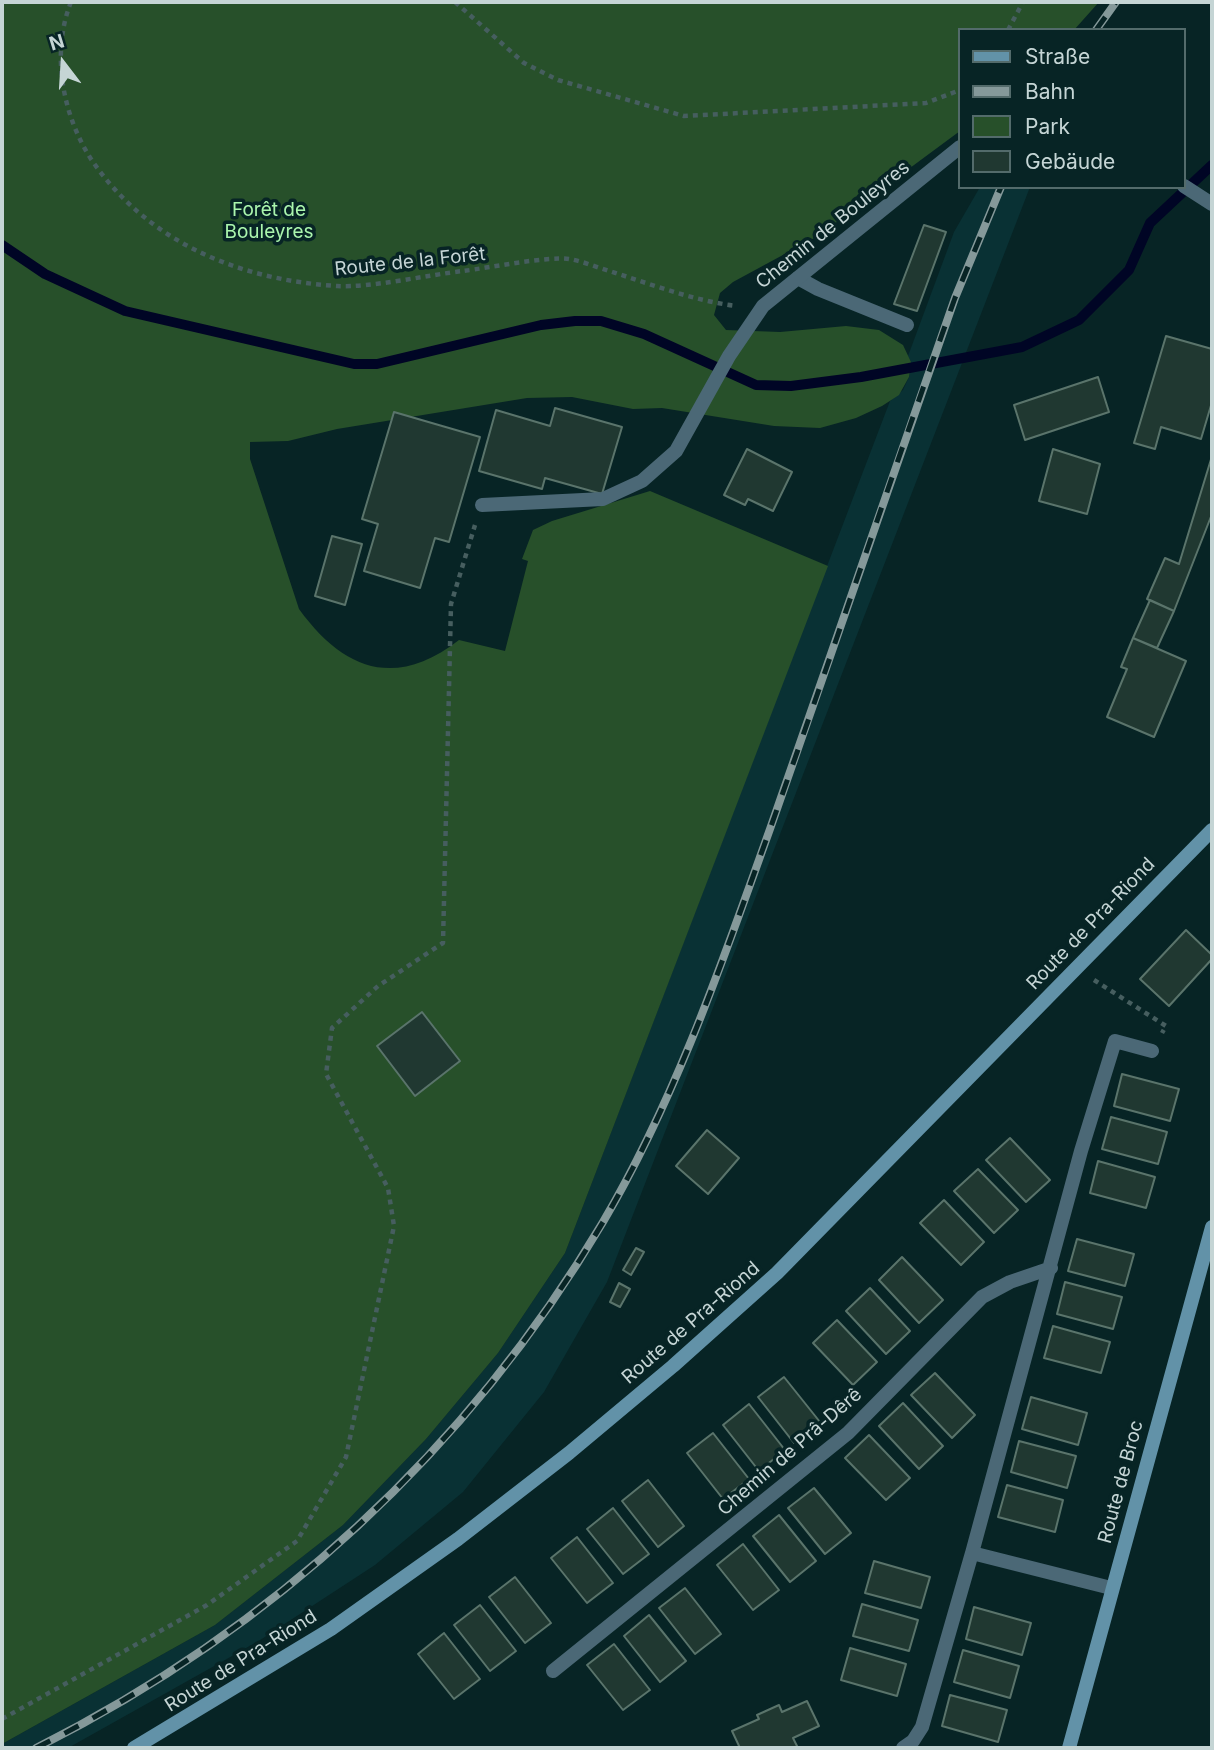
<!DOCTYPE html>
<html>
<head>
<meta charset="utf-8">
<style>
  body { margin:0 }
  #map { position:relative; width:1214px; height:1750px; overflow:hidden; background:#072425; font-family:Inter,sans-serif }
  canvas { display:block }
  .frame { position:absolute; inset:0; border:4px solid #c5d5d5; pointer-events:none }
  .legend { position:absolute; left:958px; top:28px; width:228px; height:161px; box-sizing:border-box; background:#072425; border:2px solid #536b6b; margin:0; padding:9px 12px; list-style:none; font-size:21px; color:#c5d5d5 }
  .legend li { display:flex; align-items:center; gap:14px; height:35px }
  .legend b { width:35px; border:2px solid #536b6b }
  .north { position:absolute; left:28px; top:28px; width:70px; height:70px; -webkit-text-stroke:5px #072425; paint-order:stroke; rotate:343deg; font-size:19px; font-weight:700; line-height:28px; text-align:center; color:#c5d5d5 }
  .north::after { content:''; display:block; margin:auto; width:24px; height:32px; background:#c5d5d5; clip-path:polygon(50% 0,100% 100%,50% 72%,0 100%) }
</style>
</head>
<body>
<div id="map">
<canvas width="1214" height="1750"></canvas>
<div class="frame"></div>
<ul class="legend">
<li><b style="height:9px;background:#6292a8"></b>Straße</li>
<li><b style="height:9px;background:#85999a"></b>Bahn</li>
<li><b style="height:19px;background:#27502a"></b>Park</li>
<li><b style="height:19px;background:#203831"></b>Gebäude</li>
</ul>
<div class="north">N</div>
</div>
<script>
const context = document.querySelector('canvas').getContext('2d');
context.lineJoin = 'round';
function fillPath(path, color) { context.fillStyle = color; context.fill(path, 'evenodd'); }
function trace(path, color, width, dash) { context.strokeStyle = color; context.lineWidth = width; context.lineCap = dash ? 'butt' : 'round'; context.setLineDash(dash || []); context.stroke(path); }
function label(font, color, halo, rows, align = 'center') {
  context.font = font + ' Inter,sans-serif'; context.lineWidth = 7; context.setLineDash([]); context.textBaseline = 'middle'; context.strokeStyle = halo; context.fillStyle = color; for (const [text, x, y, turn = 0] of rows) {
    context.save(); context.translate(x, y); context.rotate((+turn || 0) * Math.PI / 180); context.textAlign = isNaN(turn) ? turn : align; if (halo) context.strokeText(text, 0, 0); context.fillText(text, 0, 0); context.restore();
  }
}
fillPath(new Path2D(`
  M980 187H1030L607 1282 544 1392 463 1492 375 1565 257 1642 68 1748H2V1744L215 1625 343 1525 426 1439 498 1353 565 1253 890 401 903 390 909 377 911 362 908 356 954 232Z`), '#093134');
fillPath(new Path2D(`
  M2 2H1099L1074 30H960V131L818 236 733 282 720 293 714 315 726 330 780 332 846 326 879 330 903 345 911 362 909 377 899 395 882 406 856 418 820 428 774 426 662 408 633 409 572 397 527 398 337 429 288 441 250 442V459L299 609C344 671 396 689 459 640L505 651 528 561 522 559 533 530 552 521 650 491 828 566 565 1253 498 1353 426 1439 343 1525 215 1625 2 1744Z`), '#27502a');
trace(new Path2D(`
  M2 245 45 274 125 311 354 364H377L541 325 575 321H601L644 334 756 385 791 386 861 377 1022 347 1079 320 1129 270 1150 223 1212 165`), '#000525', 10);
const building = new Path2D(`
  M924 225 946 232 917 311 894 304Z
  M1166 336 1212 349V402L1201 439 1161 427 1155 449 1134 443Z
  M1098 377 1109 412 1025 440 1014 405Z
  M555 408 622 427 602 494 545 478 542 489 479 471 496 410 550 426Z
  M394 412 480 437 449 542 435 538 420 588 364 571 378 524 362 519Z
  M747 449 792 472 773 511 748 499 745 505 724 495Z
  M1053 449 1100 464 1087 514 1039 501Z
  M1212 456V514L1174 611 1147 599 1165 558 1179 564Z
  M332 536 362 544 345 605 315 596Z
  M1150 600 1174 611 1157 648 1133 638Z
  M1133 638 1186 661 1154 737 1107 717 1127 669 1121 667Z
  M1186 930 1212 955V959L1169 1006 1140 979Z
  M422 1012 460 1061 415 1096 377 1046Z
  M1122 1074 1179 1089 1170 1121 1114 1106Z
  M1111 1117 1167 1132 1158 1164 1102 1149Z
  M707 1130 739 1158 708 1194 676 1166Z
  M1010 1138 1050 1180 1026 1202 986 1160Z
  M1098 1161 1155 1177 1146 1208 1090 1193Z
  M978 1169 1018 1210 994 1233 954 1191Z
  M944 1200 984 1242 961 1265 920 1223Z
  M1077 1239 1134 1254 1125 1286 1068 1271Z
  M636 1248 644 1252 631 1275 623 1270Z
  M902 1257 943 1300 919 1323 879 1280Z
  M1065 1282 1122 1297 1113 1329 1057 1314Z
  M619 1283 630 1289 620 1307 610 1302Z
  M870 1288 910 1331 886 1354 846 1311Z
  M837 1320 877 1362 853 1385 813 1343Z
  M1053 1326 1110 1342 1101 1373 1044 1358Z
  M935 1373 975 1415 952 1438 911 1395Z
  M784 1377 820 1422 794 1443 758 1397Z
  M1031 1397 1087 1413 1078 1445 1022 1429Z
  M903 1403 943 1446 919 1469 879 1426Z
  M749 1404 785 1450 759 1471 723 1425Z
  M713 1433 749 1479 723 1499 687 1453Z
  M869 1435 910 1478 886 1500 845 1458Z
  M1019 1441 1076 1456 1067 1488 1011 1472Z
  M648 1480 684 1526 658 1547 622 1501Z
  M1007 1485 1063 1500 1055 1532 998 1517Z
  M814 1488 851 1533 825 1554 788 1508Z
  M613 1508 649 1554 623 1574 587 1529Z
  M779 1515 816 1561 790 1582 753 1536Z
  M577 1537 613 1583 587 1603 551 1558Z
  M743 1544 779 1590 753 1610 717 1565Z
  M874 1561 930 1577 921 1608 865 1593Z
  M515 1577 551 1623 525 1643 489 1597Z
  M685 1588 721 1634 695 1654 659 1608Z
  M862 1604 918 1620 909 1651 853 1636Z
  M480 1605 516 1651 490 1671 454 1625Z
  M974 1607 1031 1623 1022 1655 966 1639Z
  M649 1615 686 1661 660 1682 624 1636Z
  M444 1633 480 1679 454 1699 418 1654Z
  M614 1644 650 1690 623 1710 587 1665Z
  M850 1648 906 1664 897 1696 841 1680Z
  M963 1650 1019 1666 1010 1698 954 1682Z
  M950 1695 1007 1710 998 1742 942 1726Z
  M807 1701 819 1726 793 1738 798 1748H740L732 1731 759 1719 757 1715 779 1705 782 1712Z`);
fillPath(building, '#203831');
trace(building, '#5a746b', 2);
trace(new Path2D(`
  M71 2C51 52 62 114 91 159 147 242 239 280 337 286 370 288 427 275 463 271 488 268 547 256 569 259 582 261 596 267 609 271 651 284 694 301 737 306
  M455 2 524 63 558 80 684 116 926 103 960 90
  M1008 30 1023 2
  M1094 980 1166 1026 1162 1033
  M2 1719 207 1605 297 1541 346 1457 394 1226 388 1188 326 1074 332 1028 378 986 443 943 451 604 475 525`), '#465e5f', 4.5, [5, 5]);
trace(new Path2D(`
  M798 278 818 289 907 325`), '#4b6876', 14);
trace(new Path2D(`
  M1184 186 1212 204
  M482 505 603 499 642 481 676 451 729 356 763 306 960 147
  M972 1553 1081 1151 1115 1041 1152 1051
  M553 1671 848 1433 982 1297 1010 1282 1051 1268
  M903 1748 913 1741 922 1727 972 1553 1111 1588`), '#4b6876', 14);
trace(new Path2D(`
  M134 1748 331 1629 458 1539 569 1453 673 1366 777 1273 1212 830
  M1069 1748 1212 1227`), '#6292a8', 14);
const rail = new Path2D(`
  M1096 30 1116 2
  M36 1748C272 1630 468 1450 603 1222 676 1098 722 963 770 829 833 652 892 474 955 298L1001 187`);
trace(rail, '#85999a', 8);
trace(rail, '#072425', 5, [16]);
label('19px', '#aaf5ad', '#072425', [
  ["Forêt de",269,210],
  ["Bouleyres",269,232]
]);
label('19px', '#c5d5d5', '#072425', [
  ["Chemin de Bouleyres",833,225,-39],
  ["Route de la Forêt",410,262,-6],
  ["Route de Pra-Riond",1091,924,-46],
  ["Route de Pra-Riond",691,1323,-41],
  ["Chemin de Prâ-Dêrê",790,1452,-41],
  ["Route de Broc",1121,1482,-75],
  ["Route de Pra-Riond",241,1661,-32]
]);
</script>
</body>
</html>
